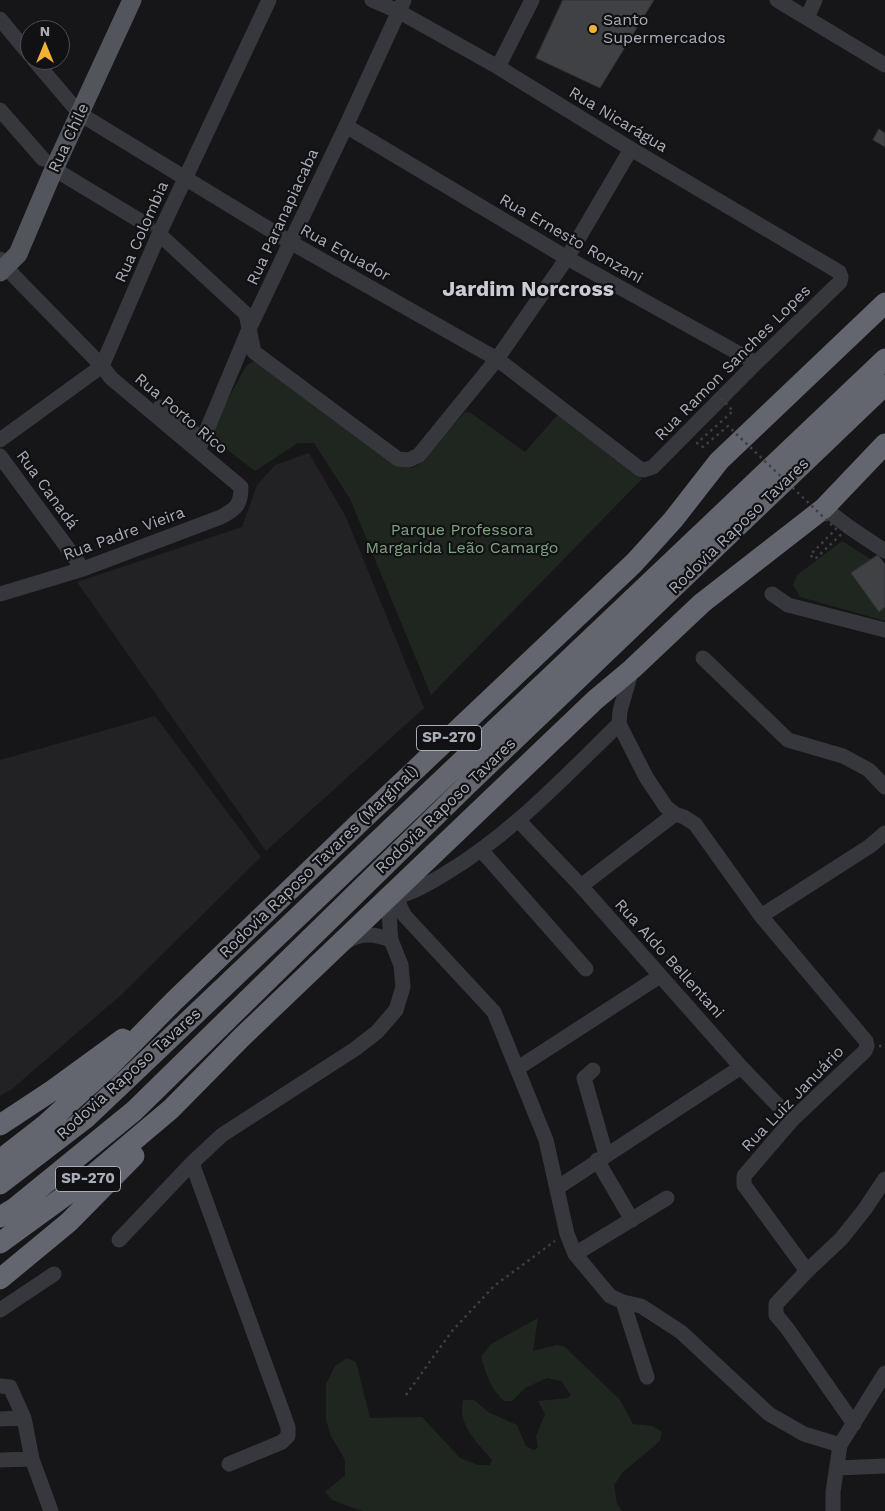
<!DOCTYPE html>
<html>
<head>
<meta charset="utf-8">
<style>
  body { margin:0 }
  #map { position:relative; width:885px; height:1511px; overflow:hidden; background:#161618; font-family:"Work Sans",sans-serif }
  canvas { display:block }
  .north { position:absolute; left:20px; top:20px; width:50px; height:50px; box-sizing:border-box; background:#111113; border:1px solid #4d4f55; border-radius:50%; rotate:0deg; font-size:14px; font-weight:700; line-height:20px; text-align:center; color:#a8adb8 }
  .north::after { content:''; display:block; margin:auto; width:18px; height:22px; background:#f2b134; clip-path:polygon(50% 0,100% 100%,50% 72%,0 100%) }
</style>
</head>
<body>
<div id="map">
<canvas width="885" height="1511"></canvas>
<div class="north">N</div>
</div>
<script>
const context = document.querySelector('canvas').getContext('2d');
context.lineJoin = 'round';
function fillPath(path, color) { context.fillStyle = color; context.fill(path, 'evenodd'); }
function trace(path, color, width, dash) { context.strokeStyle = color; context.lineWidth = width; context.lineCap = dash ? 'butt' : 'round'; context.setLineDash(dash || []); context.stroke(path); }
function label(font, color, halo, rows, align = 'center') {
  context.font = font + ' "Work Sans",sans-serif'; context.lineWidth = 4.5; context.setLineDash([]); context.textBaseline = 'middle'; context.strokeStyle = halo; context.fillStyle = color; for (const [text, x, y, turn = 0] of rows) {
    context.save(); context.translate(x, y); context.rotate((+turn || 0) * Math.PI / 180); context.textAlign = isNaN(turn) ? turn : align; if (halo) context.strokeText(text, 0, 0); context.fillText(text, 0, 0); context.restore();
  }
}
fillPath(new Path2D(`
  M309 453 346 517 424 708 266 851 77 582 242 527 257 485 275 465Z
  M155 716 261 857 121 995 12 1089 0 1096V760Z`), '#222225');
fillPath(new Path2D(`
  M252 362H260L403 467 412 468 418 465 465 412 471 413 525 452 560 412 637 469 642 479 431 695 350 499 314 443H298L255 471 217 442 212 433 213 427 246 366Z
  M842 541 885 568V621L800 597 793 585 797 575Z
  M538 1318 533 1351 557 1345 565 1347 620 1400 633 1424 653 1426 662 1432 660 1441 623 1472 614 1485 617 1504 622 1511H362L332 1500 325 1492 345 1475V1460L331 1436 326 1420V1384L335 1366 347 1358 356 1362 370 1418 422 1417 460 1458 478 1465H490L492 1460C477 1442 457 1425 463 1400H474L488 1412 517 1425 526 1446 534 1450 538 1447 536 1436 545 1414 538 1401 568 1398 571 1395 561 1381 547 1378 525 1388 512 1401H504C492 1391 485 1372 481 1357L491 1344Z`), '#1e261f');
const building = new Path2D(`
  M563 0H654L600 88 536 58Z
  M879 129 885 133V147L873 140Z
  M878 555 885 564V607L879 612 851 573Z`);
fillPath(building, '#404145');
trace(building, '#303034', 1);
trace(new Path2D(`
  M879 1046H885
  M406 1395 452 1331 494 1286 555 1241`), '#3d3f44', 2.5, [2.5, 4]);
trace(new Path2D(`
  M777 0 885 65
  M807 18 815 0
  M0 19 30 55
  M34 60 80 114 290 242 497 359 640 469 644 470 653 467 756 363 840 282 841 277 839 272 631 149 498 67 398 11 372 0
  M498 67 532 0
  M0 110 43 159
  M346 126 567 258 756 363
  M54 169 147 225
  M159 234 246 314 254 352 398 459 409 460 419 455 497 359 567 258 631 149
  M0 259 14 276 102 366 111 378 241 487C241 505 236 509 221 517L83 569 0 594
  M160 407 202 439
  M0 440 102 366 159 234 269 0
  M198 451 249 329 346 126 404 0
  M0 456 83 569
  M824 508 849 527 885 551
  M772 594 788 605 885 630
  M703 658 788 740 843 756 869 770 885 787
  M619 724 646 777 666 807 675 814 684 817 695 824 761 916 866 1041 867 1046 865 1051 792 1120 744 1176V1185L807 1271 776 1304V1315L787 1328 854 1424
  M519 821 581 886 741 1067 792 1120
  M481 850 586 969
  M581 886 675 814
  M400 887 398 902 404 915 494 1012 546 1140 567 1234 575 1254 610 1296 623 1302 641 1306 681 1332 769 1414 804 1434 840 1445
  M761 916 870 846 885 833
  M390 927 388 898C409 896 425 885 443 875 511 835 563 778 619 724L620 711 632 669
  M346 942C361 932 375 934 391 940L390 930
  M518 1068 660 976
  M593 1070 584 1078 606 1155
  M597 1160 632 1220
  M557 1188 741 1067
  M119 1240 192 1163
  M575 1254 667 1198
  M807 1271 841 1239 865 1209 885 1179
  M623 1302 647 1377
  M0 1310 54 1274
  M0 1386 10 1387 24 1418 32 1459 51 1511
  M0 1419 24 1418
  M0 1460 32 1459
  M229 1464 282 1442 288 1436V1427L192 1163 222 1135 355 1049 377 1032 396 1010 403 987 401 965 391 940
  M837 1468 885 1466
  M833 1511V1492L840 1445 885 1373`), '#37383d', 15);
trace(new Path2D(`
  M0 272 18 254 54 169 132 0`), '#53555c', 19);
trace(new Path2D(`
  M0 1125 53 1090 123 1039
  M0 1160 45 1125 110 1066 173 1002 358 824 634 563 673 520 719 461 885 303
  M0 1184 86 1118 885 359
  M0 1217 15 1208 134 1111 466 786 885 385
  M0 1243 88 1179 171 1109 242 1037 595 700 632 669 702 603 824 508 885 444
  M0 1279 69 1222 134 1156`), '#63666e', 21);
trace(new Path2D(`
  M721 398 733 411 697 443 703 447 728 426 836 529 810 555 815 559 849 527`), '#3d3f44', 2.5, [2.5, 4]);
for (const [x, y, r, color] of [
  [593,29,5,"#f2b134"]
]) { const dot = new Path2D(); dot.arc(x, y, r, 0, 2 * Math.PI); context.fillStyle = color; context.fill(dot); trace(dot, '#111113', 2); }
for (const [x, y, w] of [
  [449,738,65],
  [88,1179,65]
]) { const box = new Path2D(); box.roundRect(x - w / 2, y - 12.5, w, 25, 4); context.fillStyle = '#111113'; context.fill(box); trace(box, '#a8adb8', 1); }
label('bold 15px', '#a8adb8', null, [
  ["SP-270",449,738],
  ["SP-270",88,1179]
]);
label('16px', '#a8adb8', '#111113', [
  ["Santo",603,20],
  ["Supermercados",603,38]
], 'left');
label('16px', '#a8adb8', '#111113', [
  ["Rua Nicarágua",618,120,31],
  ["Rua Chile",69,138,-65],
  ["Rua Paranapiacaba",283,217,-65],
  ["Rua Colombia",142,232,-66],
  ["Rua Ernesto Ronzani",571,239,30],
  ["Rua Equador",345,253,29],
  ["Rua Ramon Sanches Lopes",733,363,-45],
  ["Rua Porto Rico",181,414,40],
  ["Rua Canadá",47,490,54],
  ["Rodovia Raposo Tavares",739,526,-44],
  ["Rua Padre Vieira",124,534,-20],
  ["Rodovia Raposo Tavares",446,806,-44],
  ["Rodovia Raposo Tavares (Marginal)",319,862,-44],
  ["Rua Aldo Bellentani",669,959,48],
  ["Rodovia Raposo Tavares",129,1074,-42],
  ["Rua Luiz Januário",793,1099,-46]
]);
label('16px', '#7fa381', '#111113', [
  ["Parque Professora",462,530],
  ["Margarida Leão Camargo",462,548]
]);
label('bold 21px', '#c9ccd4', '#111113', [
  ["Jardim Norcross",528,290]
]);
</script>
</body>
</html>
